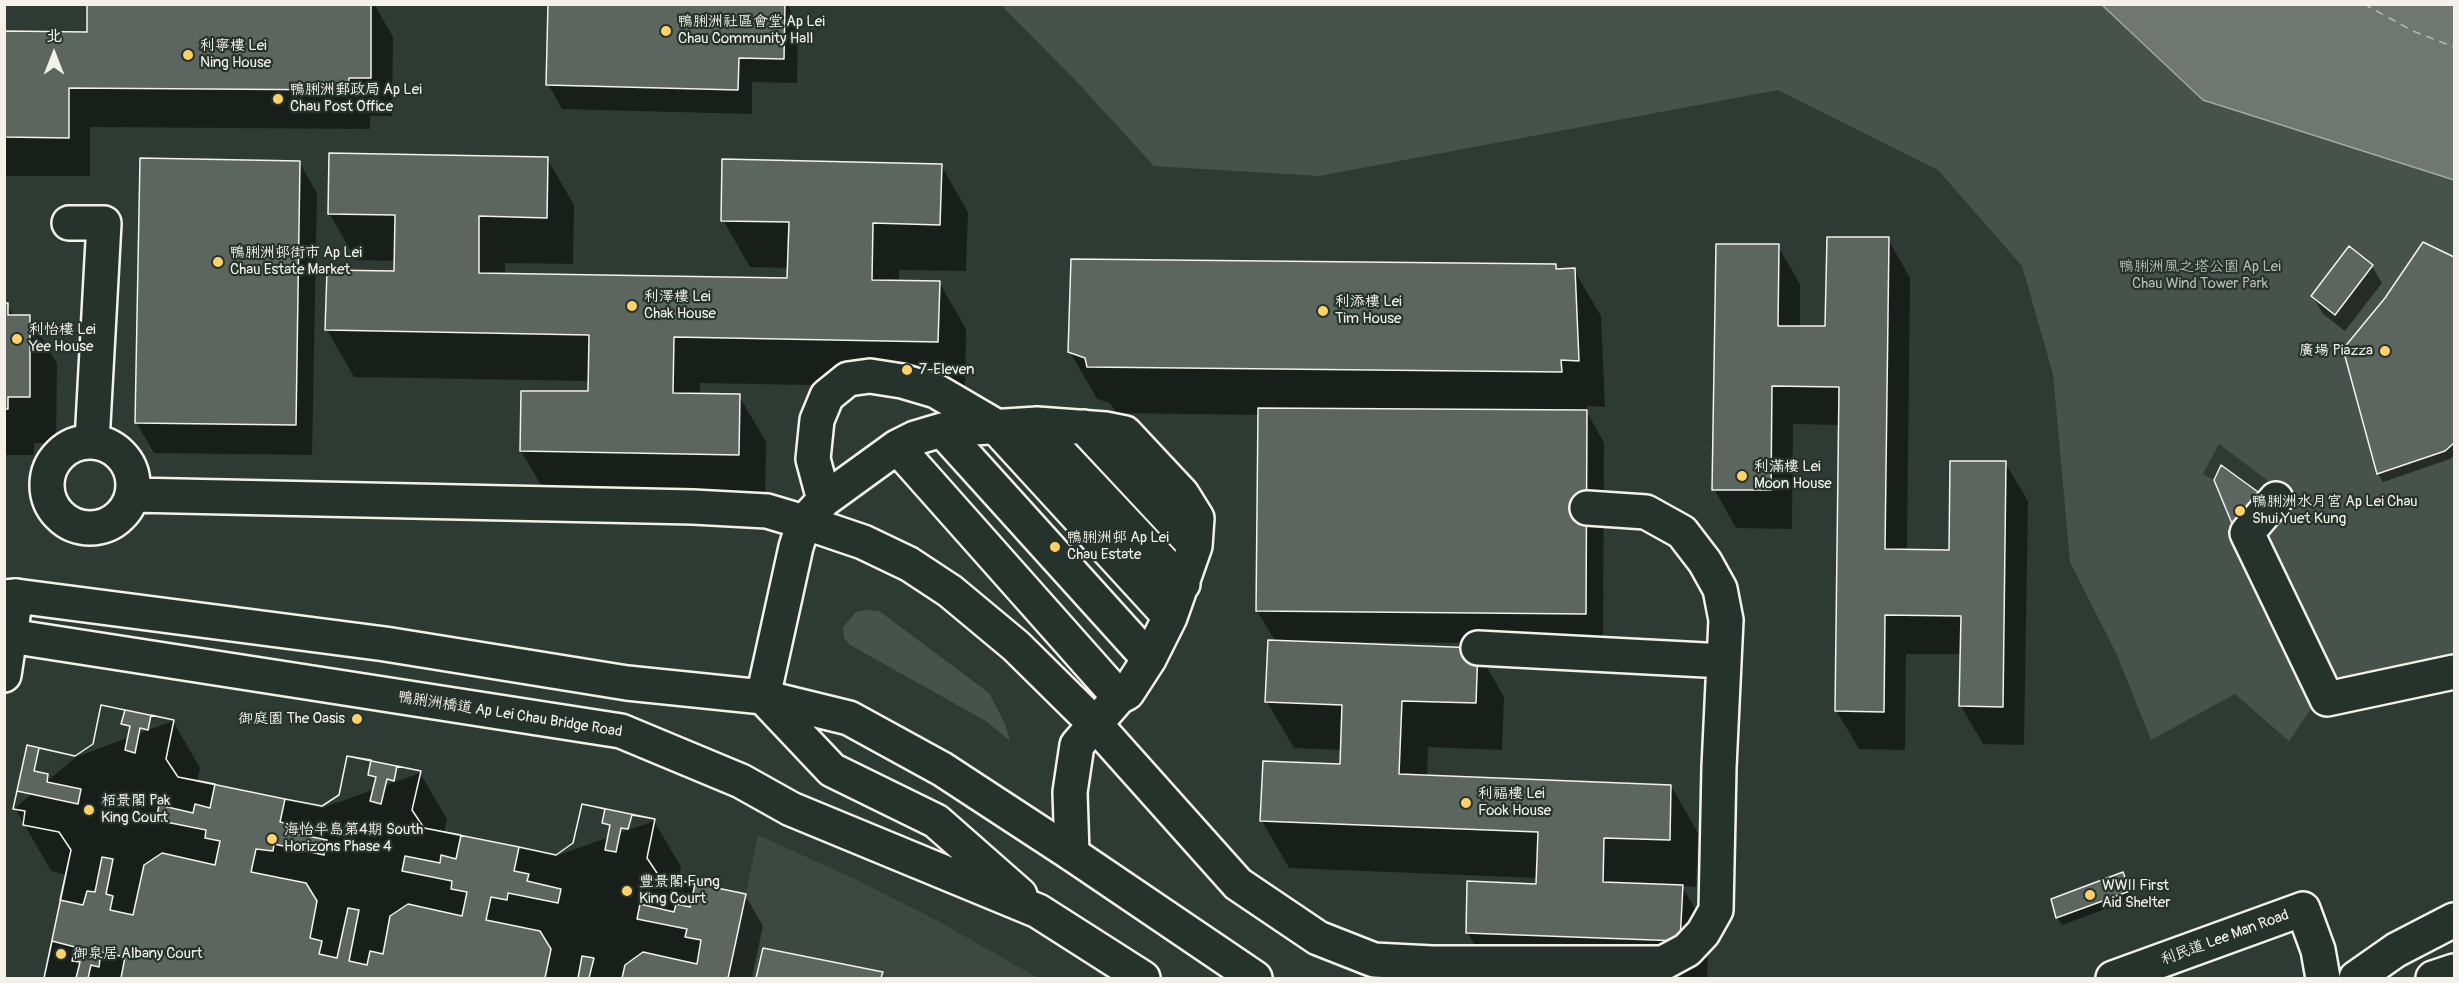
<!DOCTYPE html>
<html>
<head>
<meta charset="utf-8">
<style>
  body { margin:0 }
  #map { position:relative; width:2459px; height:983px; overflow:hidden; background:#2e3b34; font-family:Pangolin,"LXGW WenKai TC",sans-serif }
  canvas { display:block }
  .frame { position:absolute; inset:0; border:6px solid #f4f1e8; pointer-events:none }
  .north { position:absolute; left:24px; top:24px; width:60px; height:60px; -webkit-text-stroke:4px #26332d; paint-order:stroke; rotate:0deg; font-size:16px; font-weight:700; line-height:24px; text-align:center; color:#f4f1e8 }
  .north::after { content:''; display:block; margin:auto; width:21px; height:27px; background:#f4f1e8; clip-path:polygon(50% 0,100% 100%,50% 72%,0 100%) }
</style>
</head>
<body>
<div id="map">
<canvas width="2459" height="983"></canvas>
<div class="frame"></div>
<div class="north">北</div>
</div>
<script>
const context = document.querySelector('canvas').getContext('2d');
context.lineJoin = 'round';
function fillPath(path, color) { context.fillStyle = color; context.fill(path, 'evenodd'); }
function trace(path, color, width, dash) { context.strokeStyle = color; context.lineWidth = width; context.lineCap = dash ? 'butt' : 'round'; context.setLineDash(dash || []); context.stroke(path); }
function label(font, color, halo, rows, align = 'center') {
  context.font = font + ' Pangolin,"LXGW WenKai TC",sans-serif'; context.lineWidth = 4.5; context.setLineDash([]); context.textBaseline = 'middle'; context.strokeStyle = halo; context.fillStyle = color; for (const [text, x, y, turn = 0] of rows) {
    context.save(); context.translate(x, y); context.rotate((+turn || 0) * Math.PI / 180); context.textAlign = isNaN(turn) ? turn : align; if (halo) context.strokeText(text, 0, 0); context.fillText(text, 0, 0); context.restore();
  }
}
fillPath(new Path2D(`
  M758 835 857 880 938 921 1038 978H728Z`), '#3c4841');
fillPath(new Path2D(`
  M1001 5H2102L2203 100 2454 180V663L2329 692 2259 546 2295 501 2219 444 2203 474 2214 480 2233 526 2238 531 2319 697 2289 741 2235 694 2151 740 2117 655 2070 562 2053 374 2022 266 1938 170 1778 90 1319 176 1154 166 1079 84Z
  M865 610 879 611 989 693 1005 724 1010 741 986 721 850 645 844 638 843 627 856 612Z`), '#48524c');
const water = new Path2D(`
  M2102 5H2454V180L2203 100Z`);
fillPath(water, '#6f7770');
trace(water, '#a4a8a0', 1.5);
fillPath(new Path2D(`
  M127 4H374L393 37 392 116H370V129L90 127V176H4V33H88L127 7Z
  M550 4H787L798 24 797 83 752 82V114L562 109 548 84Z
  M547 158 574 205 573 264 505 263V275L789 280V268L750 267 723 220 941 165 968 212 966 271 899 270V282H939L966 329 965 388 700 383V395L739 396 766 442 765 501 548 497 521 451 589 393 590 381 354 377 327 330 396 272V261L356 260 329 213Z
  M299 162 317 193 312 455 154 453 136 422Z
  M1888 239 1910 278 1907 551 1950 552 2005 463 2028 501 2024 745 1983 744 1961 706 1962 654H1906L1905 750 1859 749 1836 710 1840 425 1793 424 1792 529 1736 528 1714 489 1778 246 1800 284V328H1827Z
  M2424 243 2454 259V455L2450 459 2383 482 2378 474 2387 299Z
  M1555 265 1558 271 1574 270 1601 316 1605 407 1587 406 1588 414 1604 443 1603 644 1341 642V645L1477 650 1504 697 1502 750 1428 747 1427 777 1671 786 1698 833 1696 887 1682 886 1709 933 1707 978H1494L1467 932 1538 885V878L1289 868 1262 821 1341 765 1342 750 1294 748 1267 702 1276 642 1257 611 1259 415 1116 413 1110 403 1097 399 1070 352ZM1679 931H1682L1681 948Z
  M2372 266 2382 283 2345 331 2323 314 2313 297Z
  M4 305H7L14 317H30L57 364 56 443H34V455H4Z
  M173 721 200 768 197 782 322 808 420 773 447 819 444 833 556 856 654 821 681 867 678 882 745 895 763 926 752 978H45L67 875 51 871 15 808 76 757Z
  M2123 874 2133 899 2062 925 2057 917Z
  M764 949 882 973 885 978H758Z`), '#0007');
trace(new Path2D(`
  M2364 4 2413 31 2454 47`), '#b8bab2', 1.5, [8, 6]);
const building = new Path2D(`
  M371 4V78H349L348 90 69 88V138L4 137V31L87 32V5Z
  M548 4H785L784 59 739 58 738 90 546 85Z
  M329 153 548 157 547 218 479 216V273L787 278 789 222 721 221 722 159 942 164 940 225 873 223 872 280 940 281 938 342 674 337 673 393 740 394 739 455 520 451 521 391H588L589 335 325 330 327 270 394 271 395 215 328 214Z
  M140 158 300 161 296 425 135 423Z
  M1827 237H1889L1885 549 1949 550 1950 461H2006L2003 707 1959 706 1961 616 1885 615 1884 712 1835 711 1839 387 1772 386 1771 490H1712L1716 244H1779L1778 326H1825Z
  M2423 242 2454 257V443L2445 451 2377 474 2343 349 2385 298Z
  M2349 246 2373 265 2335 315 2311 296Z
  M1071 259 1556 264V269L1575 268 1579 361 1561 360 1562 372 1087 367 1085 358 1068 352Z
  M4 303H8V315H30V397H8V409H4Z
  M1258 408 1587 410 1586 614 1256 611Z
  M2221 465 2265 497 2238 531 2233 526 2214 480Z
  M1268 640 1478 648 1476 703 1402 701 1399 774 1671 785 1670 840 1604 838 1603 882 1683 885 1680 941 1466 933 1467 881 1536 884 1538 832 1260 821 1263 761 1340 764 1342 705 1265 702Z
  M101 705 125 710 121 724 130 726 125 750 135 753 140 728 148 730 151 715 174 720 166 759 178 777 215 784 210 808 195 804 193 813 159 805 156 820 206 830 205 838 220 841 215 865 162 853 144 865 133 915 110 910 113 896 106 894 113 859 102 857 95 892 87 891 83 905 60 900 71 850 59 832 23 825 25 811 13 809 17 791 78 804 81 789 47 782 48 774 34 771 39 748 75 756 93 744Z
  M101 705 174 720 166 759 178 777 285 799 322 806 339 795 347 756 421 771 412 810 424 828 519 847 556 855 573 843 582 804 655 819 647 858 659 876 746 894 728 978H44L71 850 59 832 23 825 25 811 13 809 27 745 75 756 93 744Z
  M347 756 371 760 368 775 376 777 370 801 381 804 387 779 394 781 397 766 421 771 412 810 424 828 461 835 456 859 441 855 440 863 405 856 402 871 452 881 451 889 467 892 462 916 408 904 390 916 383 954 370 951 367 965 349 961 359 910 348 908 337 958 319 954 322 941 310 938 317 901 306 883 251 872 256 849 273 851 274 844 324 855 327 840 293 833 294 825 280 822 285 799 322 806 339 795Z
  M582 804 605 809 602 823 610 825 605 850 616 852 621 828 628 829 632 815 655 819 647 858 659 876 695 884 690 907 676 904 674 912 640 904 637 919 687 929 685 937 701 940 697 964 643 952 625 965 622 978H589L594 958 582 956 578 978H545L551 949 540 931 486 920 491 897 507 900 508 893 558 903 561 889 527 881 529 874 514 871 519 847 556 855 573 843Z
  M2123 872 2130 891 2056 918 2051 899Z
  M52 941 75 947 72 961 80 962 76 978H44Z
  M763 948 883 972 881 978H756Z
  M101 952 125 957 121 978H88L91 965 99 967Z`);
fillPath(building, '#5c655e');
trace(building, '#f4f1e8', 1.5);
const minor = new Path2D(`
  M69 223H104L92 442
  M1037 424 1059 452 1183 584
  M1084 427 1195 546
  M942 430 1149 659
  M47 485a43 43 0 1 1 86 0a43 43 0 1 1-86 0Z
  M897 447 1119 697
  M132 495 693 507 767 511 804 522 863 542 909 564 950 591 1016 646 1095 724 1238 884 1318 938 1374 960 1432 963H1663L1687 950 1703 933 1716 910 1719 767 1726 620 1720 589 1705 562 1682 532 1646 512 1587 508
  M2276 499 2247 533 2327 699 2454 672
  M824 500 813 459 817 420 827 396 848 379 870 376 902 381 936 391 994 425 1170 617
  M4 597 16 596 4 675
  M1478 648 1724 661
  M763 697 796 547 804 522 824 500 897 447 915 438 942 430 1037 424 1105 429 1125 433 1182 494 1197 518 1195 546 1170 617 1149 659 1127 693 1119 697 1077 745 1070 792 1072 854
  M2113 978 2303 909 2318 950 2323 978
  M2356 978 2396 950 2454 920
  M2433 978 2454 971`);
const major = new Path2D(`
  M16 596 385 644 627 683 763 697 849 718 942 769 1072 854 1255 978
  M10 636 621 731 741 781 791 809 1038 911 1143 978
  M763 697 832 770 936 821 1020 895`);
trace(minor, '#f4f1e8', 38);
trace(major, '#f4f1e8', 38);
trace(minor, '#26332d', 33);
trace(major, '#26332d', 33);
for (const [x, y, r, color] of [
  [666,31,6,"#ffd166"],
  [188,55,6,"#ffd166"],
  [278,99,6,"#ffd166"],
  [218,262,6,"#ffd166"],
  [632,306,6,"#ffd166"],
  [1323,311,6,"#ffd166"],
  [17,339,6,"#ffd166"],
  [2385,351,6,"#ffd166"],
  [907,370,6,"#ffd166"],
  [1742,476,6,"#ffd166"],
  [2240,511,6,"#ffd166"],
  [1055,547,6,"#ffd166"],
  [357,719,6,"#ffd166"],
  [1466,803,6,"#ffd166"],
  [89,810,6,"#ffd166"],
  [272,839,6,"#ffd166"],
  [627,891,6,"#ffd166"],
  [2090,895,6,"#ffd166"],
  [61,954,6,"#ffd166"]
]) { const dot = new Path2D(); dot.arc(x, y, r, 0, 2 * Math.PI); context.fillStyle = color; context.fill(dot); trace(dot, '#26332d', 2); }
label('15px', '#f4f1e8', '#26332d', [
  ["鴨脷洲社區會堂 Ap Lei",678,22],
  ["Chau Community Hall",678,39],
  ["利寧樓 Lei",200,46],
  ["Ning House",200,63],
  ["鴨脷洲郵政局 Ap Lei",290,90],
  ["Chau Post Office",290,107],
  ["鴨脷洲邨街市 Ap Lei",230,253],
  ["Chau Estate Market",230,270],
  ["利澤樓 Lei",644,297],
  ["Chak House",644,314],
  ["利添樓 Lei",1335,302],
  ["Tim House",1335,319],
  ["利怡樓 Lei",29,330],
  ["Yee House",29,347],
  ["廣場 Piazza",2373,351,"right"],
  ["7-Eleven",919,370],
  ["利滿樓 Lei",1754,467],
  ["Moon House",1754,484],
  ["鴨脷洲水月宮 Ap Lei Chau",2252,502],
  ["Shui Yuet Kung",2252,519],
  ["鴨脷洲邨 Ap Lei",1067,538],
  ["Chau Estate",1067,555],
  ["御庭園 The Oasis",345,719,"right"],
  ["利福樓 Lei",1478,794],
  ["Fook House",1478,811],
  ["栢景閣 Pak",101,801],
  ["King Court",101,818],
  ["海怡半島第4期 South",284,830],
  ["Horizons Phase 4",284,847],
  ["豐景閣 Fung",639,882],
  ["King Court",639,899],
  ["WWII First",2102,886],
  ["Aid Shelter",2102,903],
  ["御泉居 Albany Court",73,954]
], 'left');
label('15px', '#b8b9b1', '#26332d', [
  ["鴨脷洲風之塔公園 Ap Lei",2200,267],
  ["Chau Wind Tower Park",2200,284]
]);
label('15px', '#f4f1e8', '#26332d', [
  ["鴨脷洲橋道 Ap Lei Chau Bridge Road",510,715,9],
  ["利民道 Lee Man Road",2225,938,-20]
]);
</script>
</body>
</html>
